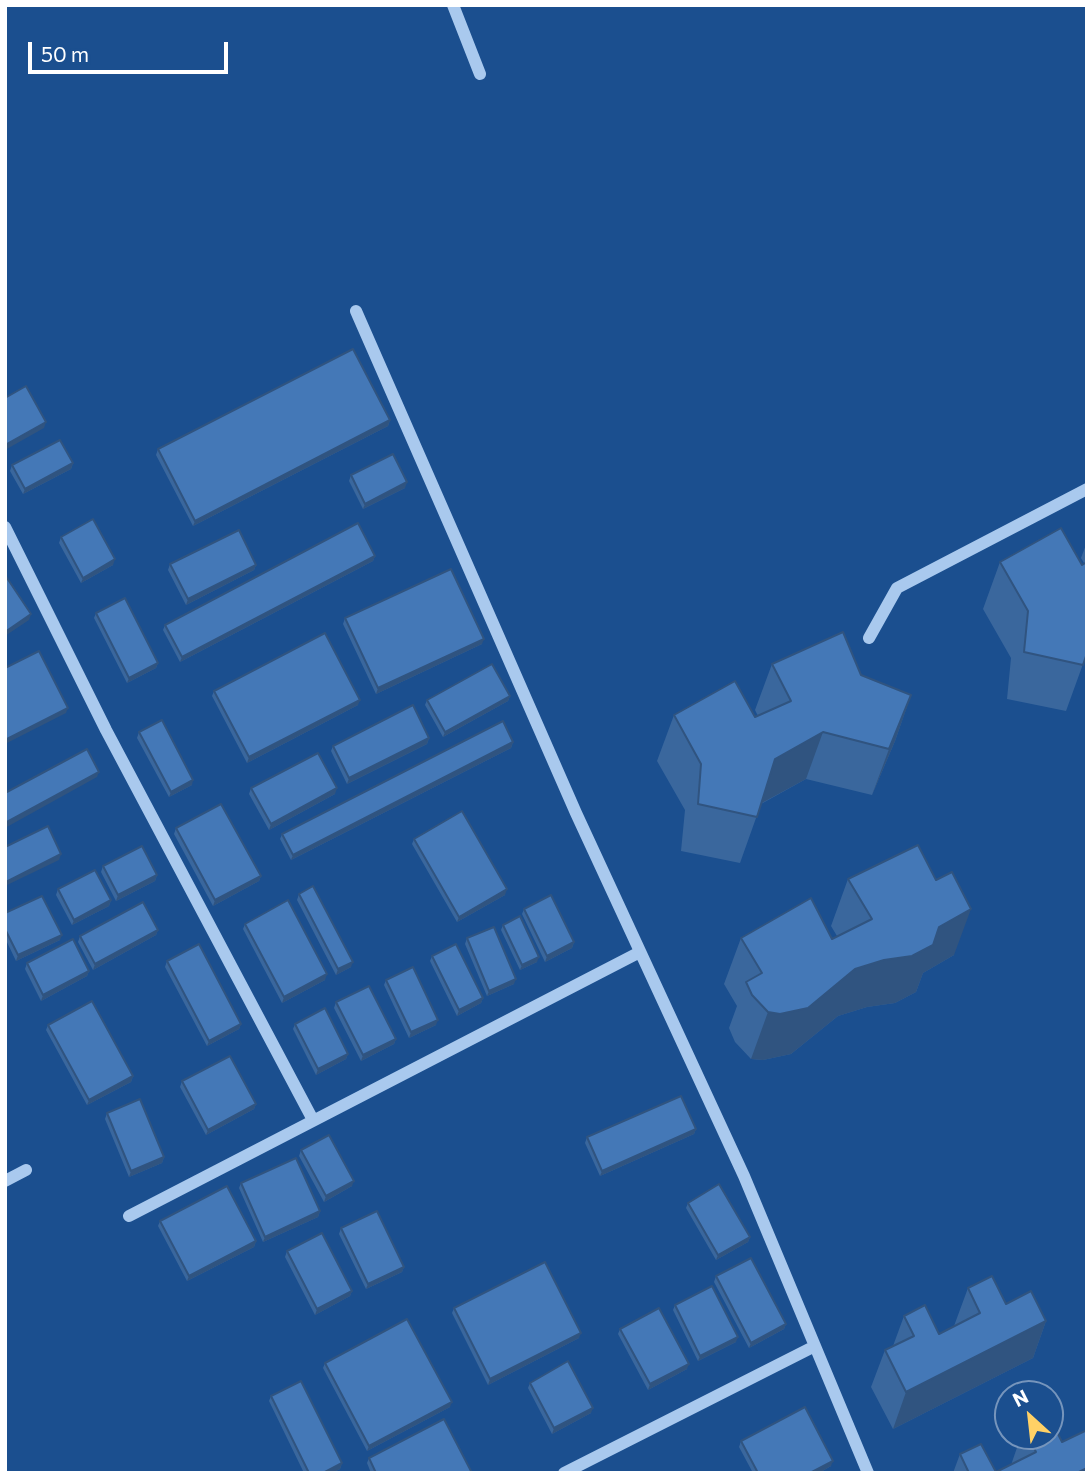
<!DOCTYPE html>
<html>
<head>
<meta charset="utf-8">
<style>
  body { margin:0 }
  #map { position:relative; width:1092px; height:1478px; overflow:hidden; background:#1b4f8f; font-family:Commissioner,sans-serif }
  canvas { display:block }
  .frame { position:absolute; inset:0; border:7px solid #fff; pointer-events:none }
  .north { position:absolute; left:994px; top:1380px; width:70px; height:70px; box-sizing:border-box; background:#1b4f8f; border:2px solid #7695bc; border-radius:50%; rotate:333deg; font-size:19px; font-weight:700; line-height:28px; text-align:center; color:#fff }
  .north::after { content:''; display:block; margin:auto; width:24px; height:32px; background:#ffd166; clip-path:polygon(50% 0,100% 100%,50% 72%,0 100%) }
  .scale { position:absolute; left:28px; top:42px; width:200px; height:32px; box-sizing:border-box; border:4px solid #fff; border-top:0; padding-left:9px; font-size:21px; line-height:24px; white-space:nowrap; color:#fff; -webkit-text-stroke:5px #1b4f8f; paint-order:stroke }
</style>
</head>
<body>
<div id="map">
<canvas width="1092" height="1478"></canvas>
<div class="frame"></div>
<div class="north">N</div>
<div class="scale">50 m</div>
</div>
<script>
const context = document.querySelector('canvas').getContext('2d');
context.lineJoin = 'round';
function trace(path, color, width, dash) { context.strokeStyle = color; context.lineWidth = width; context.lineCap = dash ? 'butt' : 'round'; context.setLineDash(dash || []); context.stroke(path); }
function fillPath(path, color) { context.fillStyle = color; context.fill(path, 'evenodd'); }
trace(new Path2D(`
  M453 5 480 74
  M356 311 576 813 744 1176 868 1473
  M5 527 106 730 313 1120
  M869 638 897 588 1087 489
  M5 1181 26 1170
  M129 1216 640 952
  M564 1473 815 1346`), '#a9c9ee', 12);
fillPath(new Path2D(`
  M390 420 388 426 193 526 156 455 158 449Z
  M73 463 71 469 23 494 10 471 12 465Z
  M351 475 405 488 363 509 349 481Z
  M61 537 113 565 81 583 59 543Z
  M1087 542V653L1066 711 1007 699 1011 658 983 609 1000 562 1082 565 1084 563 1081 558Z
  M375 556 373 561 180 662 163 630 165 625Z
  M170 564 256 565 254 570 186 605 168 570Z
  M96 613 158 663 156 668 127 683 94 618Z
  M345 618 482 644 376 694 343 624Z
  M772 664 861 675 911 695 895 741 872 795 806 779 761 804 740 863 681 851 685 810 657 761 674 715 755 717 758 716 755 710Z
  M214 691 358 705 247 763 212 696Z
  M510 696 508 701 443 737 425 705 427 700Z
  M139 732 192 785 169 797 137 738Z
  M429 738 427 744 347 784 331 751 333 746Z
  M513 742 511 748 291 860 280 839 282 834Z
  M251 788 335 794 269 830 249 794Z
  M176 828 261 876 259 881 213 906 174 834Z
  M414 839 505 895 457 922 412 844Z
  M103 866 157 875 155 881 116 901 101 872Z
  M848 879 954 955 923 973 916 992 895 1003 867 1007 838 1016 791 1054 763 1060 751 1059 735 1042 729 1028 737 1006 724 984 741 938 832 939 837 936 831 926Z
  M58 889 111 900 109 906 72 925 56 895Z
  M299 894 351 967 336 975 297 900Z
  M524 909 574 942 572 948 545 962 522 914Z
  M5 913 60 940 16 961 5 938Z
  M245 924 325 980 282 1003 243 929Z
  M503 925 537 962 520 970 501 930Z
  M158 930 156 935 93 970 78 942 80 936Z
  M467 938 514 984 487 996 465 944Z
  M432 956 483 998 481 1003 457 1016 430 961Z
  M167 961 241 1024 239 1029 207 1046 165 967Z
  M27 963 89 971 87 976 41 1001 25 969Z
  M386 980 436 1025 409 1038 384 985Z
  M336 1002 396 1039 394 1044 361 1061 334 1008Z
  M295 1024 348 1054 346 1059 316 1075 293 1029Z
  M48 1025 133 1076 131 1082 87 1105 46 1030Z
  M182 1081 256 1104 254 1109 206 1135 180 1087Z
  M107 1113 164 1157 162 1163 129 1177 105 1119Z
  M696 1129 694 1134 600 1176 585 1143 587 1137Z
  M301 1150 352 1186 324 1202 299 1156Z
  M241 1183 320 1211 318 1217 263 1242 239 1188Z
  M688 1203 750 1237 748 1242 716 1260 686 1208Z
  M160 1221 256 1241 254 1247 187 1281 158 1226Z
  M341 1228 404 1267 402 1272 366 1289 339 1234Z
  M287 1251 352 1291 350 1296 315 1315 285 1257Z
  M716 1276 786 1324 784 1329 749 1348 714 1282Z
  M968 1288 1046 1321 1033 1358 893 1429 871 1387 885 1350 893 1346 904 1316 939 1334 954 1326Z
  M675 1305 736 1342 698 1361 673 1310Z
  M454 1308 579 1338 488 1385 452 1313Z
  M620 1329 687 1369 648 1390 618 1334Z
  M325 1363 450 1407 367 1451 323 1368Z
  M530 1383 591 1413 552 1434 528 1388Z
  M271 1396 342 1463 340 1469 332 1473H304L269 1401Z
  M1021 1436H1050L1062 1442 1087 1473H953L960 1454 996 1472 1011 1465Z
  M741 1441 831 1466 819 1473H753L739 1447Z
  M369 1458 472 1473H371L367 1463Z`), '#3a679d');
fillPath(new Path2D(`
  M390 420 388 426 193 526 195 521Z
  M46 422 44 428 5 450V445Z
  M73 463 71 469 23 494 25 489Z
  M407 482 405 488 363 509 365 504Z
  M375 556 373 561 180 662 182 657Z
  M115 559 113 565 81 583 83 578Z
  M256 565 254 570 186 605 188 599Z
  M31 614 29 620 5 636V632Z
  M484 639 482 644 376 694 378 688Z
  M158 663 156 668 127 683 129 678Z
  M911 695 895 741 872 795 889 749Z
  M510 696 508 701 443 737 445 732Z
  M360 700 358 705 247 763 249 757Z
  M68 708 66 713 5 744V740Z
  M823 732 806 779 758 805 775 759Z
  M429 738 427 744 347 784 349 778Z
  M513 742 511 748 291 860 293 855Z
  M99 772 97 777 5 828V823Z
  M193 780 192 785 169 797 171 792Z
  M337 788 335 794 269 830 271 824Z
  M61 854 59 860 5 886 6 882Z
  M157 875 155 881 116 901 118 895Z
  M261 876 259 881 213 906 215 900Z
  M507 889 505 895 457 922 459 917Z
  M111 900 109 906 72 925 74 920Z
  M971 909 954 955 923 973 916 992 895 1003 867 1007 838 1016 791 1054 763 1060 751 1059 768 1012 939 927Z
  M158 930 156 935 93 970 95 964Z
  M62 935 60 940 16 961 18 955Z
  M574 942 572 948 545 962 547 956Z
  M539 957 537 962 520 970 522 965Z
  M353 962 351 967 336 975 338 969Z
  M89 971 87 976 41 1001 43 995Z
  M327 974 325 980 282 1003 284 997Z
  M516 979 514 984 487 996 489 991Z
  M483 998 481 1003 457 1016 459 1010Z
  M438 1020 436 1025 409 1038 411 1032Z
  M241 1024 239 1029 207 1046 209 1041Z
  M396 1039 394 1044 361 1061 363 1055Z
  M348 1054 346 1059 316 1075 318 1069Z
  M133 1076 131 1082 87 1105 89 1100Z
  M256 1104 254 1109 206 1135 208 1130Z
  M696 1129 694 1134 600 1176 602 1171Z
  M164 1157 162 1163 129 1177 131 1171Z
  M354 1181 352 1186 324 1202 326 1196Z
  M320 1211 318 1217 263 1242 265 1237Z
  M750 1237 748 1242 716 1260 718 1255Z
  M256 1241 254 1247 187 1281 189 1276Z
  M404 1267 402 1272 366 1289 368 1284Z
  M352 1291 350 1296 315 1315 317 1309Z
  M1046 1321 1033 1358 893 1429 906 1392Z
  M786 1324 784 1329 749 1348 751 1343Z
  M581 1333 579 1338 488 1385 490 1379Z
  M738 1337 736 1342 698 1361 700 1356Z
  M689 1364 687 1369 648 1390 650 1384Z
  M452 1402 450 1407 367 1451 369 1446Z
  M593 1408 591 1413 552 1434 554 1428Z
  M833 1461 831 1466 819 1473H810Z
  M342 1463 340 1469 332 1473H323Z
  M1087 1468V1473H1077Z`), '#305480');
const building = new Path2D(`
  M353 349 390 420 195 521 158 449Z
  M26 386 46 422 5 445V398Z
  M60 440 73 463 25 489 12 465Z
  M393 454 407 482 365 504 351 475Z
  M93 519 115 559 83 578 61 537Z
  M358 523 375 556 182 657 165 625Z
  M1061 528 1082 565 1087 562V653L1083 665 1024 652 1028 611 1000 562Z
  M239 530 256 565 188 599 170 564Z
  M451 569 484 639 378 688 345 618Z
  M5 575 31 614 5 632Z
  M125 598 158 663 129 678 96 613Z
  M843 632 861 675 911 695 889 749 823 732 775 759 757 817 698 804 701 764 674 715 735 681 755 717 791 701 772 664Z
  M325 633 360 700 249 757 214 691Z
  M39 651 68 708 5 740V668Z
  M492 664 510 696 445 732 427 700Z
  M413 705 429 738 349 778 333 746Z
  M162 720 193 780 171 792 139 732Z
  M503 721 513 742 293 855 282 834Z
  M87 749 99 772 5 823V793Z
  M318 753 337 788 271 824 251 788Z
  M221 804 261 876 215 900 176 828Z
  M462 811 507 889 459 917 414 839Z
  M48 826 61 854 6 882 5 847Z
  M918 845 936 880 952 872 971 909 939 927 933 945 912 956 884 960 855 969 808 1008 780 1014 768 1012 752 995 746 982 762 973 741 938 811 898 832 939 872 919 848 879Z
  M142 846 157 875 118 895 103 866Z
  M95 870 111 900 74 920 58 889Z
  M313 886 353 962 338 969 299 894Z
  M551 895 574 942 547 956 524 909Z
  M42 896 62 935 18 955 5 929V913Z
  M288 900 327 974 284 997 245 924Z
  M143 902 158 930 95 964 80 936Z
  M520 916 539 957 522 965 503 925Z
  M494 927 516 979 489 991 467 938Z
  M73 939 89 971 43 995 27 963Z
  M199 944 241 1024 209 1041 167 961Z
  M456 944 483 998 459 1010 432 956Z
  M413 967 438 1020 411 1032 386 980Z
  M369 986 396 1039 363 1055 336 1002Z
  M92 1001 133 1076 89 1100 48 1025Z
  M325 1008 348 1054 318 1069 295 1024Z
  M230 1056 256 1104 208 1130 182 1081Z
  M681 1096 696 1129 602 1171 587 1137Z
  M140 1099 164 1157 131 1171 107 1113Z
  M329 1135 354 1181 326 1196 301 1150Z
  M296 1158 320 1211 265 1237 241 1183Z
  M719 1184 750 1237 718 1255 688 1203Z
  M227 1186 256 1241 189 1276 160 1221Z
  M377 1211 404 1267 368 1284 341 1228Z
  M322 1233 352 1291 317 1309 287 1251Z
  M751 1258 786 1324 751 1343 716 1276Z
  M545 1262 581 1333 490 1379 454 1308Z
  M992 1276 1006 1304 1031 1291 1046 1321 906 1392 885 1350 914 1336 904 1316 925 1305 939 1334 980 1313 968 1288Z
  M712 1286 738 1337 700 1356 675 1305Z
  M659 1308 689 1364 650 1384 620 1329Z
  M407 1319 452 1402 369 1446 325 1363Z
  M568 1361 593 1408 554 1428 530 1383Z
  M301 1381 342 1463 323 1473H309L271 1396Z
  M805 1407 833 1461 810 1473H758L741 1441Z
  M1050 1418 1062 1442 1087 1430V1468L1077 1473H969L960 1454 981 1444 996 1472 1036 1452 1028 1436H1050Z
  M444 1419 472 1473H376L369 1458Z`);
fillPath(building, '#4478b7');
trace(building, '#305480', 2);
</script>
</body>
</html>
